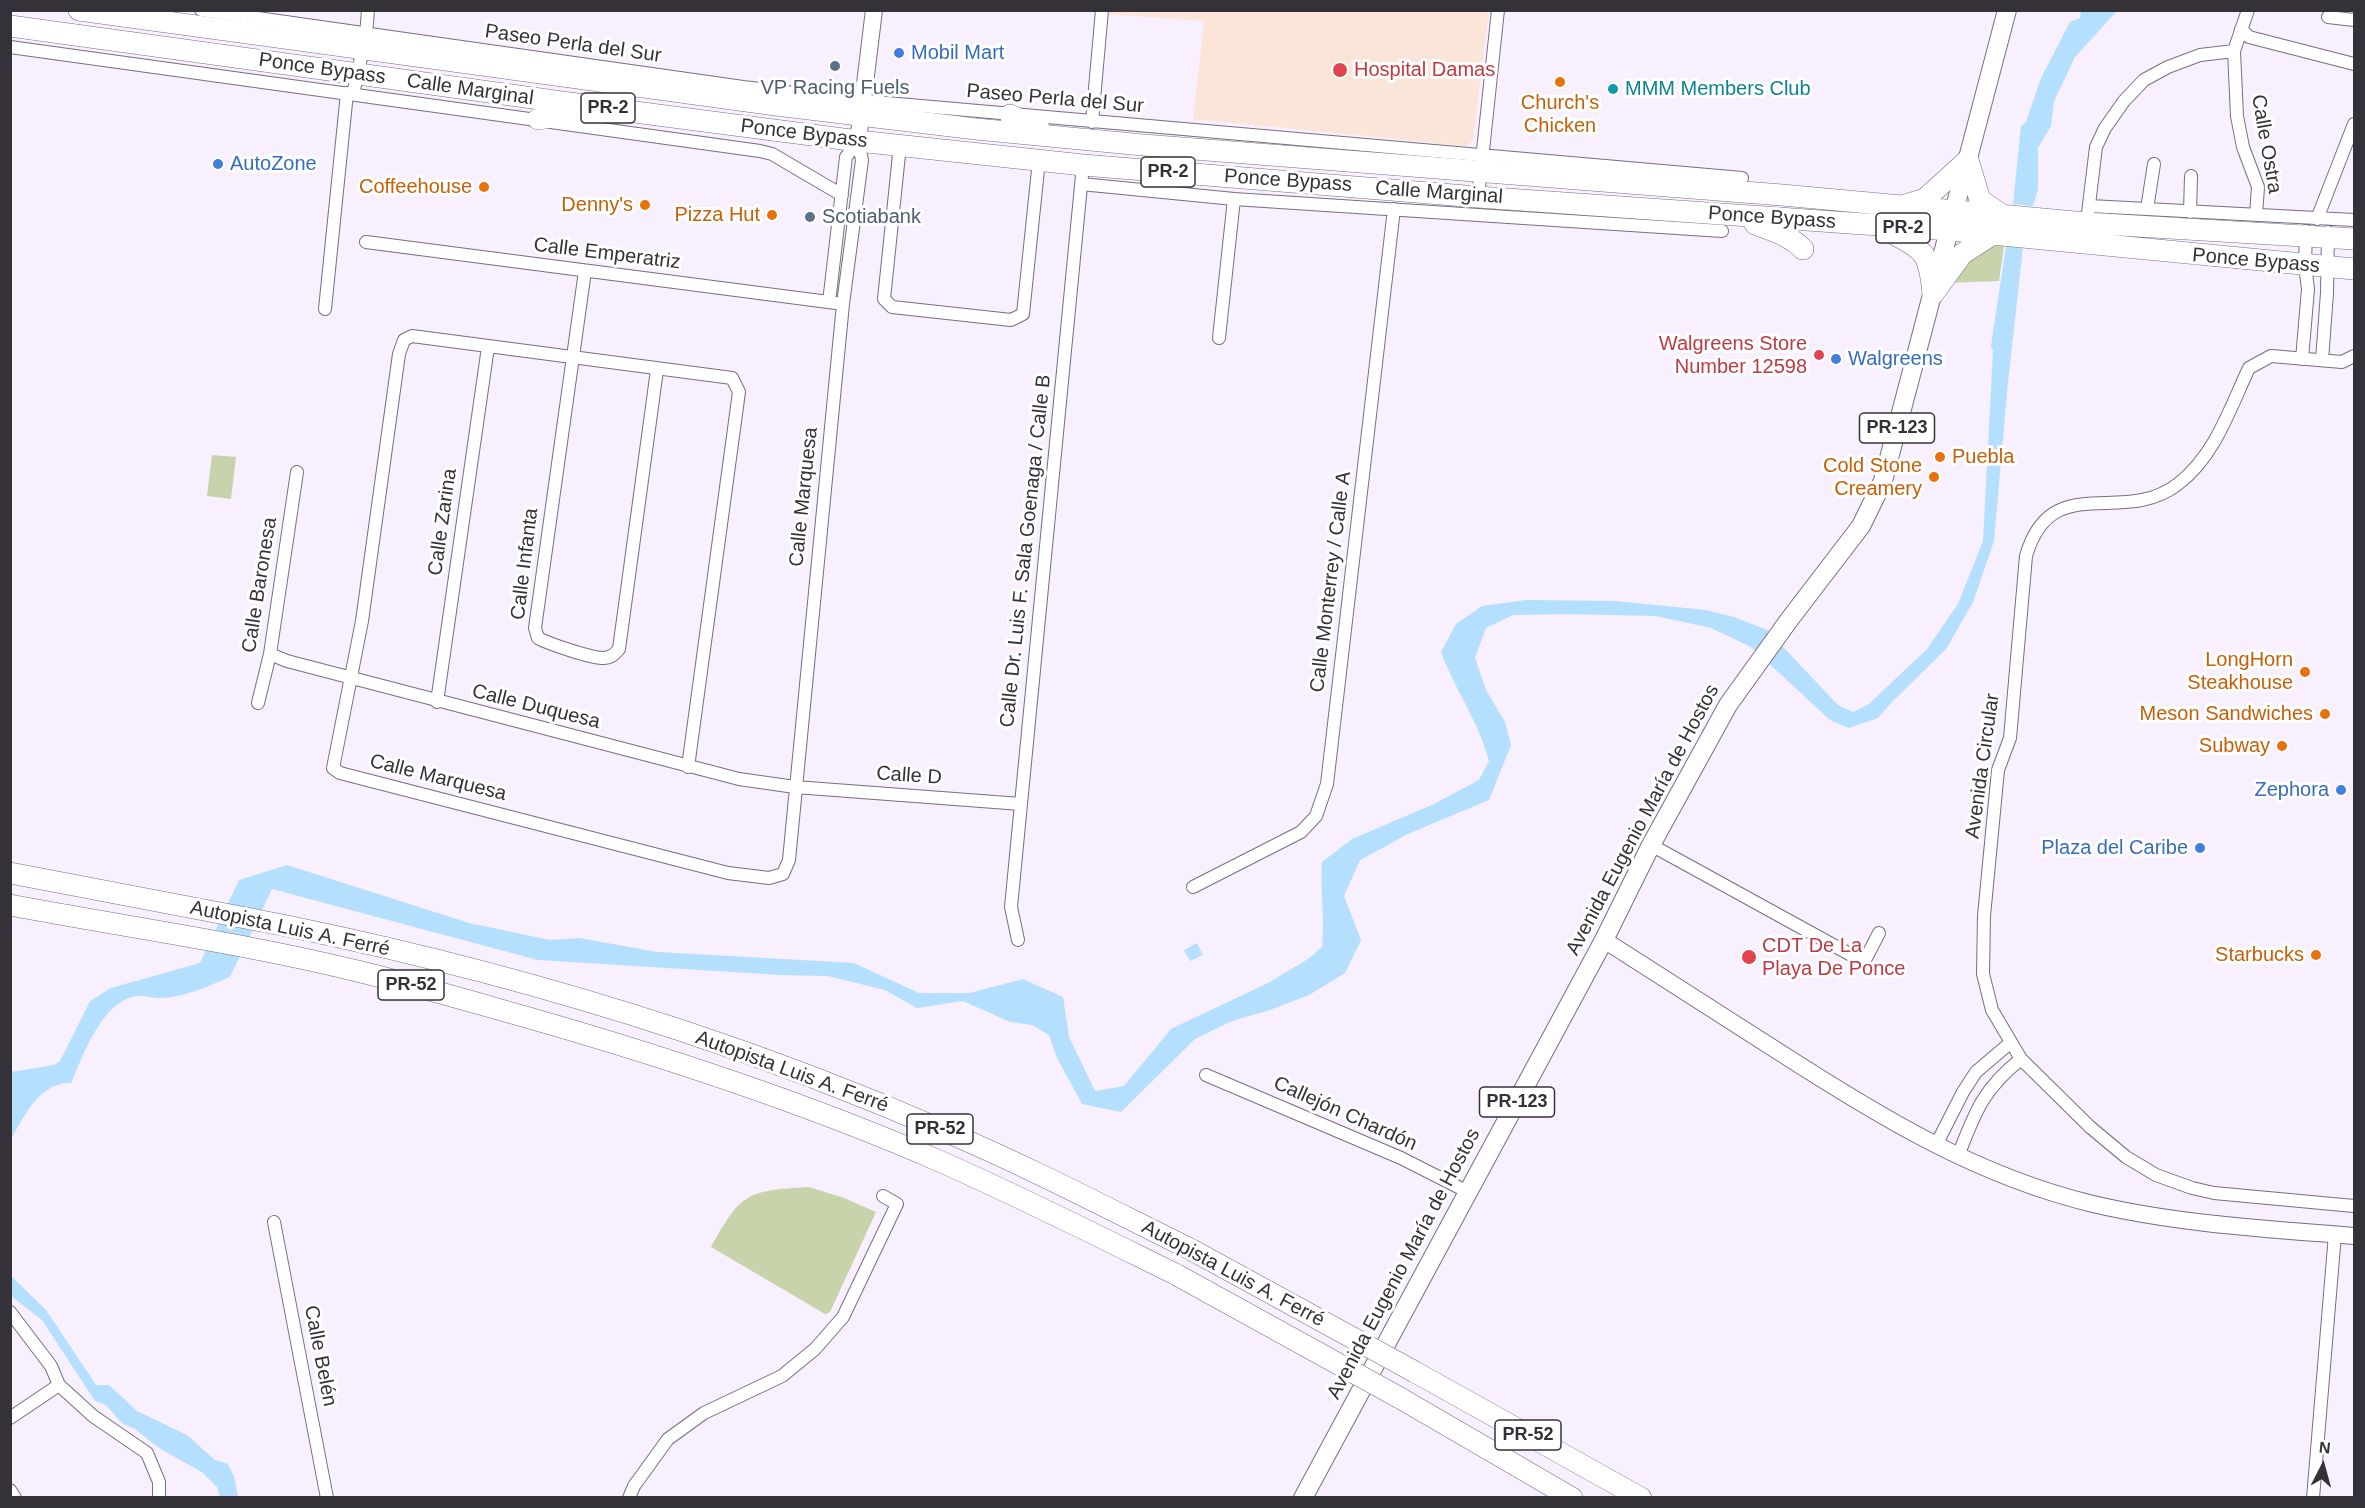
<!DOCTYPE html>
<html>
<head>
<meta charset="utf-8">
<style>
  body { margin:0 }
  #map { position:relative; width:2365px; height:1508px; overflow:hidden; background:#f8efff; font-family:Helvetica,sans-serif }
  canvas { display:block }
  .frame { position:absolute; inset:0; border:12px solid #353138; pointer-events:none }
  .north { position:absolute; left:2293px; top:1436px; width:60px; height:60px; -webkit-text-stroke:4px #fff; paint-order:stroke; rotate:6deg; font-size:16px; font-weight:700; line-height:24px; text-align:center; color:#353138 }
  .north::after { content:''; display:block; margin:auto; width:21px; height:27px; background:#353138; clip-path:polygon(50% 0,100% 100%,50% 72%,0 100%) }
</style>
</head>
<body>
<div id="map">
<canvas width="2365" height="1508"></canvas>
<div class="frame"></div>
<div class="north">N</div>
</div>
<script>
const context = document.querySelector('canvas').getContext('2d');
context.lineJoin = 'round';
function fillPath(path, color) { context.fillStyle = color; context.fill(path, 'evenodd'); }
function trace(path, color, width, dash) { context.strokeStyle = color; context.lineWidth = width; context.lineCap = dash ? 'butt' : 'round'; context.setLineDash(dash || []); context.stroke(path); }
function label(font, color, halo, rows, align = 'center') {
  context.font = font + ' Helvetica,sans-serif'; context.lineWidth = 6; context.setLineDash([]); context.textBaseline = 'middle'; context.strokeStyle = halo; context.fillStyle = color; for (const [text, x, y, turn = 0] of rows) {
    context.save(); context.translate(x, y); context.rotate((+turn || 0) * Math.PI / 180); context.textAlign = isNaN(turn) ? turn : align; if (halo) context.strokeText(text, 0, 0); context.fillText(text, 0, 0); context.restore();
  }
}
fillPath(new Path2D(`
  M1106 10 1489 11 1473 141 1465 146 1193 119 1204 21 1106 14Z`), '#fbe4d8');
fillPath(new Path2D(`
  M1989 245 2004 246 1999 281 1948 283 1956 270Z
  M212 455 236 457 231 499 207 496Z
  M809 1187 844 1198 876 1212 830 1312 825 1314 711 1247C742 1192 746 1191 809 1187Z`), '#c8d3ac');
fillPath(new Path2D(`
  M2081 11H2117L2075 57 2054 101 2051 126 2038 148V190L2033 206 2013 204 2021 126 2026 122 2041 78 2070 22 2080 18Z
  M2006 246 2023 247 2008 382 1994 541 1973 602 1946 649 1892 702 1878 718 1849 728 1830 720 1751 647 1711 628 1656 616 1568 614 1513 615 1486 628 1475 658 1486 690 1505 722 1511 745 1489 800 1408 834 1360 860 1344 896 1361 940 1345 973 1309 995 1270 1010 1232 1021 1195 1039 1121 1112 1082 1104 1057 1058 1049 1035 1032 1025 1010 1022 963 1001 917 1008 885 990 828 976 781 975 538 960 272 889 230 977C208 986 188 996 164 998 155 999 145 995 136 996 101 1002 83 1056 71 1083 40 1082 25 1115 11 1139V1072L54 1065 60 1061 90 1001 111 988 200 963 239 880 287 865 469 923 550 940 579 938 657 952 854 963 919 993H970L1023 979 1063 997 1069 1037 1095 1091 1124 1086 1171 1029 1268 983 1308 959 1322 947C1325 918 1320 891 1322 862L1352 839 1434 804 1479 780 1489 761C1479 722 1455 690 1441 652L1456 624 1482 606 1526 600 1615 601 1706 610 1734 617 1767 630 1838 705 1853 712 1869 704 1927 649 1958 604 1983 541 1993 351 1991 346Z
  M1197 943 1203 955 1190 961 1184 950Z
  M10 1275 46 1310 96 1385H109L137 1411 187 1435 215 1460 228 1464 234 1476 238 1497H220L217 1487 202 1472 159 1448 135 1429 123 1424 106 1405 95 1401 42 1320 11 1296Z`), '#b4dffe');
const street = new Path2D(`
  M201 10 743 87 864 101 1742 178
  M2248 10 2234 51 2237 116 2243 147 2258 187 2256 215
  M2328 17 2354 20
  M2241 29 2249 37 2354 64
  M10 47 760 151 772 154 842 195
  M353 94 366 35 368 10
  M1092 122 1102 10
  M900 145 884 299 892 307 1011 320 1023 314 1039 160
  M1081 184 1234 199 1722 231
  M1478 197 1498 10
  M2090 206 2354 220
  M2147 209 2154 164
  M2190 212 2191 176
  M2088 213 2096 147 2105 128 2124 101 2144 80 2168 67 2200 55 2234 51
  M2317 219 2354 124
  M366 242 836 303
  M585 271 535 628 538 638C549 644 591 658 603 658 611 658 615 654 619 649L657 370
  M325 309 347 93
  M1219 338 1234 199
  M2354 356 2342 362 2271 356 2249 368C2230 408 2215 456 2178 484 2123 527 2051 469 2026 556L2010 738 1998 770 1984 916 1983 974 1992 1010 2021 1059 2090 1127 2126 1157 2156 1175 2192 1188 2214 1193 2354 1206
  M2302 359 2308 289 2305 265 2306 231
  M2322 360 2327 293 2328 232
  M270 654 287 661 739 779 795 787 1021 804
  M437 702 488 347
  M258 703 270 654 297 472
  M688 767 739 392 732 378 412 336 404 340 399 354 362 621 333 768 340 773 728 873 769 878 783 874 789 860 843 304 862 160 858 141 846 157 829 302
  M1651 845 1864 962 1879 933
  M1193 887 1301 832 1316 816 1327 784 1394 209
  M1018 940 1011 907 1083 165
  M1206 1075 1401 1158 1468 1192
  M1936 1145 1963 1092 1976 1072 2010 1043
  M1958 1156C1975 1112 1983 1089 2021 1059
  M274 1222 327 1498
  M10 1312 51 1366 59 1385 93 1416 147 1453 159 1482V1498
  M10 1418 59 1385
  M10 1490 15 1498
  M629 1498 634 1486 668 1439 704 1413 782 1376 815 1349 843 1317 897 1204 883 1196
  M2313 1498 2335 1234`);
const secondary = new Path2D(`
  M858 141 874 10
  M1604 940C1662 977 1719 1014 1776 1050 1877 1115 1976 1176 2093 1204 2178 1224 2268 1229 2354 1236`);
const primary = new Path2D(`
  M1303 1498 1604 940 1651 845 1728 705 1789 620 1861 526 1883 481 2007 10`);
const highway = new Path2D(`
  M79 10 776 105 976 129 1143 145 1782 195 2086 223 2354 239
  M10 26 627 111 858 141 1083 165 1478 197 1950 230 2354 269
  M1010 115 1040 130
  M538 119 584 112
  M1905 205 1925 199 1968 160 1980 200 2002 215
  M1755 224C1773 231 1789 235 1803 249
  M1888 231C1925 251 1929 251 1933 294
  M1933 294 1962 254 1993 234
  M10 873C103 891 195 908 287 926 419 953 552 988 680 1030 771 1060 862 1095 949 1133 1031 1168 1111 1210 1192 1250
  M10 905C126 927 243 943 357 971 403 982 448 995 494 1008 645 1050 794 1098 937 1160 1019 1196 1098 1236 1177 1275
  M1415 1372 1641 1498
  M1400 1398 1572 1498`);
trace(street, '#776e7f', 14);
trace(secondary, '#776e7f', 18);
trace(primary, '#776e7f', 20);
trace(highway, '#776e7f', 22);
trace(street, '#fff', 12);
trace(secondary, '#fff', 16);
trace(primary, '#fff', 18);
trace(highway, '#fff', 21);
const highwayBridge = new Path2D(`
  M1192 1250 1415 1372
  M1177 1275 1400 1398`);
trace(highwayBridge, '#776e7f', 22, []);
trace(highwayBridge, '#fff', 21);
for (const [x, y, r, color] of [
  [899,53,6,"#3f7fe0"],
  [835,66,6,"#5c6f8a"],
  [1340,70,8,"#e0444e"],
  [1560,82,6,"#e8710a"],
  [1613,89,6,"#0f9aa8"],
  [218,164,6,"#3f7fe0"],
  [484,187,6,"#e8710a"],
  [645,205,6,"#e8710a"],
  [772,215,6,"#e8710a"],
  [810,217,6,"#5c6f8a"],
  [1819,355,6,"#e0444e"],
  [1836,359,6,"#3f7fe0"],
  [1940,457,6,"#e8710a"],
  [1934,477,6,"#e8710a"],
  [2305,672,6,"#e8710a"],
  [2325,714,6,"#e8710a"],
  [2282,746,6,"#e8710a"],
  [2341,790,6,"#3f7fe0"],
  [2200,848,6,"#3f7fe0"],
  [2316,955,6,"#e8710a"],
  [1749,957,8,"#e0444e"]
]) { const dot = new Path2D(); dot.arc(x, y, r, 0, 2 * Math.PI); context.fillStyle = color; context.fill(dot); trace(dot, '#fff', 2); }
for (const [x, y, w] of [
  [608,108,54],
  [1168,172,54],
  [1903,228,54],
  [1897,428,75],
  [411,985,66],
  [1517,1102,75],
  [940,1129,66],
  [1528,1435,66]
]) { const box = new Path2D(); box.roundRect(x - w / 2, y - 15, w, 30, 4.5); context.fillStyle = '#fff'; context.fill(box); trace(box, '#353138', 1.5); }
label('bold 18px', '#353138', null, [
  ["PR-2",608,108],
  ["PR-2",1168,172],
  ["PR-2",1903,228],
  ["PR-123",1897,428],
  ["PR-52",411,985],
  ["PR-123",1517,1102],
  ["PR-52",940,1129],
  ["PR-52",1528,1435]
]);
label('20px', '#353138', '#fff', [
  ["Paseo Perla del Sur",573,44,8],
  ["Ponce Bypass",322,69,8],
  ["Calle Marginal",470,90,8],
  ["Paseo Perla del Sur",1055,99,5],
  ["Ponce Bypass",804,134,7],
  ["Calle Ostra",2266,144,80],
  ["Ponce Bypass",1288,181,4],
  ["Calle Marginal",1439,193,4],
  ["Ponce Bypass",1772,218,4],
  ["Calle Emperatriz",607,254,7],
  ["Ponce Bypass",2256,261,5],
  ["Calle Marquesa",804,497,-84],
  ["Calle Zarina",443,522,-82],
  ["Calle Dr. Luis F. Sala Goenaga / Calle B",1026,551,-84],
  ["Calle Infanta",525,564,-83],
  ["Calle Monterrey / Calle A",1331,582,-83],
  ["Calle Baronesa",260,585,-81],
  ["Calle Duquesa",536,707,14],
  ["Avenida Circular",1983,766,-82],
  ["Calle D",909,776,4],
  ["Calle Marquesa",438,778,14],
  ["Avenida Eugenio María de Hostos",1643,820,-62],
  ["Autopista Luis A. Ferré",290,929,12],
  ["Autopista Luis A. Ferré",792,1072,20],
  ["Callejón Chardón",1345,1114,24],
  ["Avenida Eugenio María de Hostos",1404,1264,-62],
  ["Autopista Luis A. Ferré",1233,1274,28],
  ["Calle Belén",320,1356,79]
]);
label('20px', '#366cbe', '#fff', [
  ["Mobil Mart",911,53],
  ["AutoZone",230,164],
  ["Walgreens",1848,359],
  ["Zephora",2329,790,"right"],
  ["Plaza del Caribe",2188,848,"right"]
], 'left');
label('20px', '#be3a42', '#fff', [
  ["Hospital Damas",1354,70],
  ["Walgreens Store",1807,344,"right"],
  ["Number 12598",1807,367,"right"],
  ["CDT De La",1762,946],
  ["Playa De Ponce",1762,969]
], 'left');
label('20px', '#4e5e75', '#fff', [
  ["VP Racing Fuels",835,88],
  ["Scotiabank",822,217,"left"]
]);
label('20px', '#0d838f', '#fff', [
  ["MMM Members Club",1625,89]
], 'left');
label('20px', '#c56008', '#fff', [
  ["Church's",1560,103,"center"],
  ["Chicken",1560,126,"center"],
  ["Coffeehouse",472,187],
  ["Denny's",633,205],
  ["Pizza Hut",760,215],
  ["Puebla",1952,457,"left"],
  ["Cold Stone",1922,466],
  ["Creamery",1922,489],
  ["LongHorn",2293,660],
  ["Steakhouse",2293,683],
  ["Meson Sandwiches",2313,714],
  ["Subway",2270,746],
  ["Starbucks",2304,955]
], 'right');
</script>
</body>
</html>
